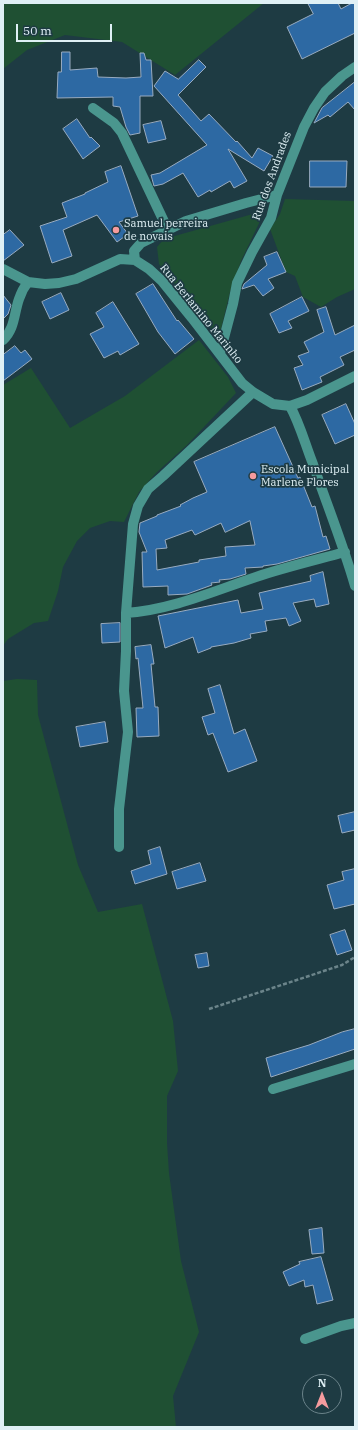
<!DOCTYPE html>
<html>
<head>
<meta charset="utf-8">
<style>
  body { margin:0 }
  #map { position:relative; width:358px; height:1430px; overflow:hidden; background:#1e3b43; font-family:"IBM Plex Serif",serif }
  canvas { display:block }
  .frame { position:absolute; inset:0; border:4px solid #dff0f5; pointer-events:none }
  .north { position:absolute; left:302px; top:1374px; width:40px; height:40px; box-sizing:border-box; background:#1e3b43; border:1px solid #6b838a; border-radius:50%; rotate:0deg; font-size:11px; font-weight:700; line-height:16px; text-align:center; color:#dff0f5 }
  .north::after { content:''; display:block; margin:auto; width:14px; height:18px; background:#f59b9e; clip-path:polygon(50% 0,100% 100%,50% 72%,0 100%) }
  .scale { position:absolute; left:16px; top:24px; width:96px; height:18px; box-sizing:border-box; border:2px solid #dff0f5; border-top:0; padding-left:5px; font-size:12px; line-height:14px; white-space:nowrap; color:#dff0f5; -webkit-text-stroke:3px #1e3b43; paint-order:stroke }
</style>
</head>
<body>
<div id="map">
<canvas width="358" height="1430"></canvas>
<div class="frame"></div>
<div class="north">N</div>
<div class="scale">50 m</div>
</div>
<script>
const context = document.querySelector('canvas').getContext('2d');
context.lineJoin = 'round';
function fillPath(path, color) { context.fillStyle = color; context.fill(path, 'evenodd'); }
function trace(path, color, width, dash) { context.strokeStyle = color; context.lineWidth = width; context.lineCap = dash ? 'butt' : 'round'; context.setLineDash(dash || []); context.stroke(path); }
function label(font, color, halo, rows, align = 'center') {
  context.font = font + ' "IBM Plex Serif",serif'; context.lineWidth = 3.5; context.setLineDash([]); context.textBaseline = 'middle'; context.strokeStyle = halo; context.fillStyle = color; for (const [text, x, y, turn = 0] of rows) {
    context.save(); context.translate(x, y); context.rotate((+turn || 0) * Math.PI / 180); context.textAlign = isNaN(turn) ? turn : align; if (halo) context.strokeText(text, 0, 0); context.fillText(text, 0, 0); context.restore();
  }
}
fillPath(new Path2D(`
  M3 3H264L175 75 122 42 65 35 27 50 3 69Z
  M285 199 355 201V289L337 297 321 307 303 297 295 276 286 272 270 229 280 214Z
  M260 212 262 217 241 261 230 292 220 333 216 335 159 264 157 247 164 239Z
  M199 340 228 377 236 393 187 445 157 472 139 492 124 522 110 521 90 528 77 541 63 567 58 591 48 621 34 623 8 639 3 646V385L31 368 70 428 125 396Z
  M17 679 37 680 38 715 78 865 98 912 142 904 173 1021 178 1071 167 1096V1143L169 1173 181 1261 199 1332 173 1396 176 1427H3V681Z`), '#1f5033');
const building = new Path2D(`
  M308 3H338L341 9 352 3H355V33L302 59 287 27 313 14Z
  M62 52H70V70L97 68 98 77 126 78 141 77 140 53H144L146 60H151L153 96H140V133L130 135 126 127 120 107 113 106V97L57 98 58 72H61Z
  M199 60 206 67 178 95 201 121 209 114 236 142 237 141 252 158 258 148 273 156 264 171 228 149 247 181 234 188 230 181 211 192 210 190 198 197 183 173 163 184 154 186 151 175 160 173 207 145 154 86 165 71 178 79Z
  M355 82V110L348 102 330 117 328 115 314 123 322 108Z
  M77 119 90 138 91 137 100 146 83 159 63 129Z
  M161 121 166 139 148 143 143 125Z
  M310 161H347L346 187H310Z
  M121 166 138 216 119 222 128 234 117 242 97 215 63 230 72 256 52 263 40 226 67 217 62 203 85 194V193L108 182 105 172Z
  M10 230 24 245 3 261V235Z
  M277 252 286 272 268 279 274 288 263 296 254 285 242 289 244 284 267 265 264 257Z
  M153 284 177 321 178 320 194 339 175 354 158 332 136 294Z
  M61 293 69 310 50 319 42 302Z
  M3 295 11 305 8 314 3 319Z
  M302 297 309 311 288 321 292 328 279 333 270 314Z
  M113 302 139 344 120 355 118 351 104 358 90 334 104 327 96 313Z
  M326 307 335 335 355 325V350L340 357 344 365 320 377 322 382 302 390 294 368 303 365 298 356 309 352 304 342 324 332 317 310Z
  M15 346 21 353 25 350 32 359 3 381V355Z
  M346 404 355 424V435L335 444 322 415Z
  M275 427 298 478 300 477 312 507 315 506 323 537 326 536 330 549 277 564 263 566V567L245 568 246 574 230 579 219 580 220 582 211 583 212 585 187 594 168 595V586L143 587 142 552H147L139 532 140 523 157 516V515L181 506 180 505 193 498 207 492 194 462ZM250 521 255 545 225 547 226 556 199 560V562L157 570 156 549 167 548 165 540 192 530 195 535 221 523 225 532Z
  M323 572 329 604 316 607 314 599 293 603 301 621 289 626 286 618 265 621 267 631 250 634 251 638 234 643 211 647V648L198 653 193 637 165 648 158 616 238 600 241 613 263 609 259 593 311 581 310 576Z
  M120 623V642L102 643 101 624Z
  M151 645 154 664H151L155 707H158L159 736 137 737 136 708H143L138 658 136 659 135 647Z
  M220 685 234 734 245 729 257 761 228 772 213 733 208 735 202 717 215 713 208 689Z
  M105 722 108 742 80 747 76 727Z
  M355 812V830L342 833 338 816Z
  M160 847 167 874 135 884 131 871 151 864 148 851Z
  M200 863 206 881 177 889 172 872Z
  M355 869V904L334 909 327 885 344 880 342 872Z
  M345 930 352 950 337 955 330 935Z
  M207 953 209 966 198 968 195 955Z
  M355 1029V1049L271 1077 266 1058 309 1045 342 1032Z
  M322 1228 324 1253 312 1254 309 1230Z
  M321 1257 333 1300 317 1304 313 1285 305 1287 304 1280 289 1286 283 1272 300 1264 299 1262Z`);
fillPath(building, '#2d69a3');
trace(building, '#98abc0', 1);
trace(new Path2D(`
  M209 1009 342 965 355 957`), '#6b848a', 2.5, [4, 2]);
trace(new Path2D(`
  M93 108 114 123 122 133 168 230
  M135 260 134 251 141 243 186 221 246 203 277 195
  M3 269 28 282 45 284 59 283 76 279 120 259 135 260 149 269 162 281 192 318 242 383 253 392 273 404 290 406 307 400 355 376
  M3 340C15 329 14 313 19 299 21 293 24 287 28 282
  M220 353 233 304 237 283 252 252 271 218 277 195 304 127 314 108 325 92 342 76 355 67
  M253 392 163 476 148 489 138 506 133 524 126 613C171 610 214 591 256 577 286 567 316 560 345 552
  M290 406C300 424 305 444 313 464 327 505 343 544 355 586
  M119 847V809L128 732 124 691 126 651V613
  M273 1089 355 1064
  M305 1339 341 1326 355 1323`), '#4a968e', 10);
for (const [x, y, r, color] of [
  [116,230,4,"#f59b9e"],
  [253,476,4,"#f59b9e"]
]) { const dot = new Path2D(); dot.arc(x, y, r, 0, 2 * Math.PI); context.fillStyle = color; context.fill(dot); trace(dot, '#1e3b43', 1.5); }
label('11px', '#dff0f5', '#1e3b43', [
  ["Rua dos Andrades",272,176,-70],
  ["Rua Berlamino Marinho",201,314,51]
]);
label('11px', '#dff0f5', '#1e3b43', [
  ["Samuel perreira",124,224],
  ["de novais",124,237],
  ["Escola Municipal",261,470],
  ["Marlene Flores",261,483]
], 'left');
</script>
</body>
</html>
